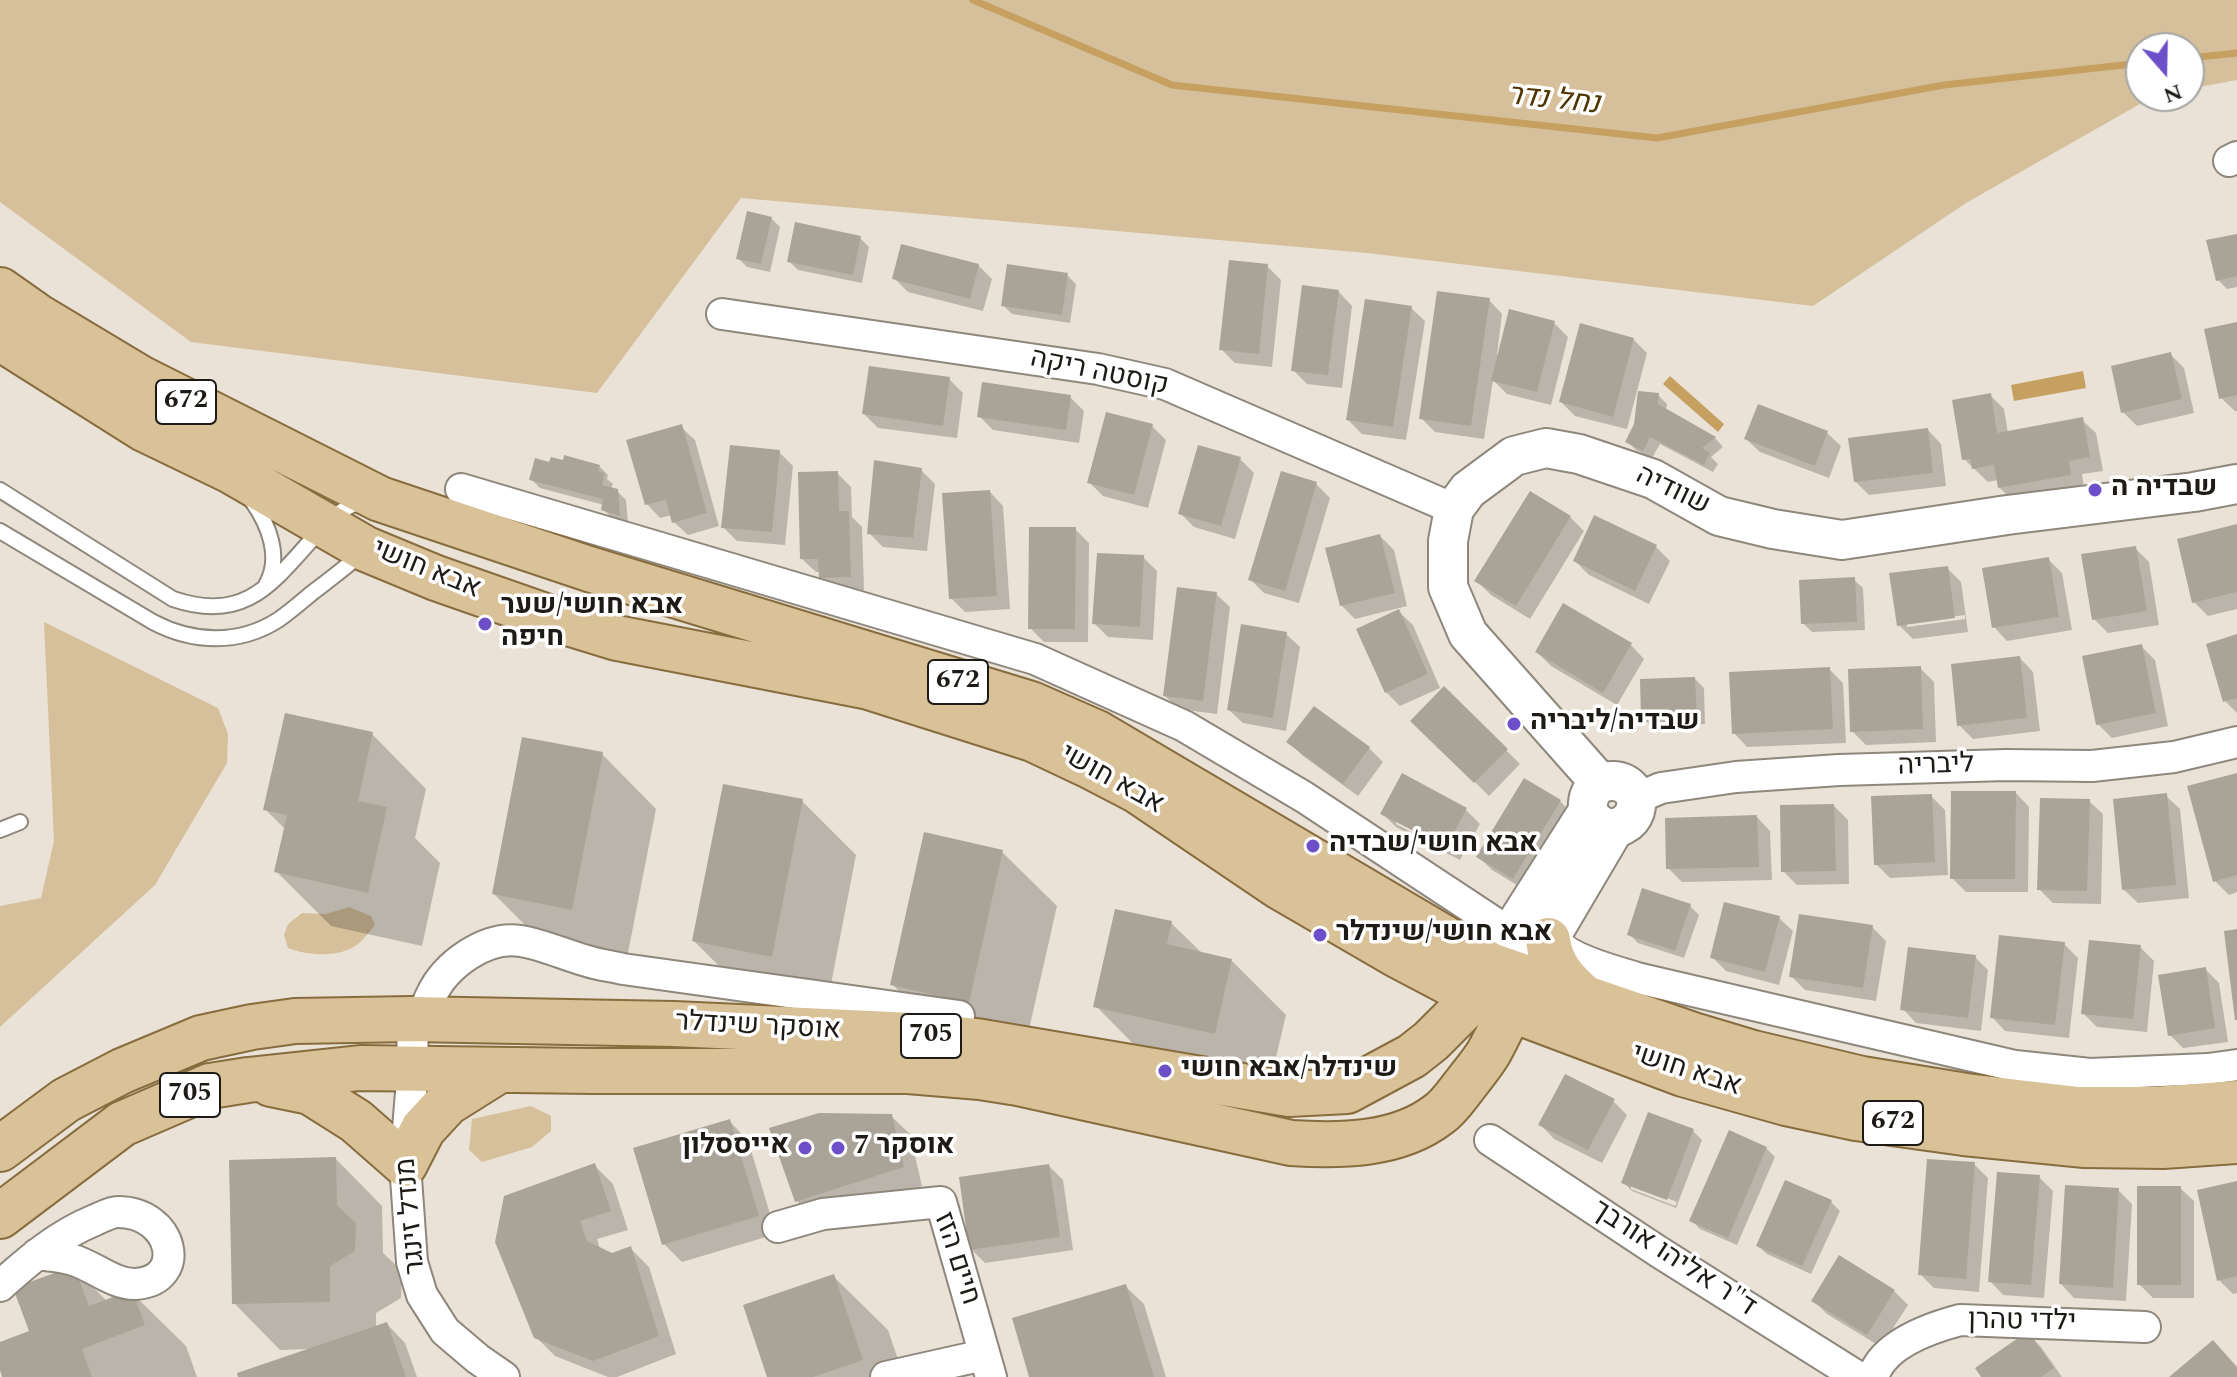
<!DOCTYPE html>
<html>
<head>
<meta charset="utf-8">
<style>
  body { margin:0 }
  #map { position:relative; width:2237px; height:1377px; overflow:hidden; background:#eae2d6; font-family:Spectral,serif }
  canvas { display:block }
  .north { position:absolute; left:2125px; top:32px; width:80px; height:80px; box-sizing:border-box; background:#fff; border:2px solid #a5a4a2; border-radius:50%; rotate:160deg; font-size:22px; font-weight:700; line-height:32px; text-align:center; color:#1e1b17 }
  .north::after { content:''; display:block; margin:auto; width:28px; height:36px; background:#6c4fc9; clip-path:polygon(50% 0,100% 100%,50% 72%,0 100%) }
</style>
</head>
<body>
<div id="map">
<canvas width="2237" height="1377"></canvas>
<div class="north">N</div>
</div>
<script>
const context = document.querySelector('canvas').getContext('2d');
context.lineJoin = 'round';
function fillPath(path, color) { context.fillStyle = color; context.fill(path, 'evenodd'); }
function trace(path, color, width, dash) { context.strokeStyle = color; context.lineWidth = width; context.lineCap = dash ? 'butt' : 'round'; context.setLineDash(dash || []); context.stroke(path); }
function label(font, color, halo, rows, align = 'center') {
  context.font = font + ' Spectral,Heebo,serif'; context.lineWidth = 7; context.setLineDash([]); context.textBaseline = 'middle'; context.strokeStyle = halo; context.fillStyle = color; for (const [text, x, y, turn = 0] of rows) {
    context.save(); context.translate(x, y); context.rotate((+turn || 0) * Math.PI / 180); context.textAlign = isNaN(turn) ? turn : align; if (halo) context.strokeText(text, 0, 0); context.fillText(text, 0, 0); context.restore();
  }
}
fillPath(new Path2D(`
  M0 0H2237V80L2189 89V48H2141V96H2154L1966 203 1813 306 1367 253 741 198 597 393 191 342 0 202Z
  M44 622 218 708 228 734 227 763 155 885 0 1027V906L41 898 54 841Z
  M349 907 371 916 375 925C370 931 364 939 358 944 340 958 308 956 288 948L284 935 288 924 302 913 326 914Z
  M531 1106 551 1116V1131L532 1147 482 1162 469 1150 472 1119Z`), '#d6c09b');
fillPath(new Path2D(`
  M2083 371 2086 388 2014 401 2011 385Z
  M1670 376 1724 424 1718 432 1663 384Z`), '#c5a061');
fillPath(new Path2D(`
  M771 218 780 227 770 272 747 267 738 258Z
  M2237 236V287L2227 289 2218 280Z
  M860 238 869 247 862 283 798 270 789 261Z
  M978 265 992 279 983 311 908 292 894 278Z
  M1267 266 1281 280 1272 367 1235 363 1221 349Z
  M1067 275 1076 284 1070 323 1012 314 1003 305Z
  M1339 292 1352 306 1342 388 1307 384 1293 370Z
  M1489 300 1502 314 1497 355H1500L1554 323 1568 337 1551 405 1507 394 1493 380 1484 439 1435 432 1421 418Z
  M1411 308 1425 321 1406 440 1362 434 1348 420Z
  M2237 324V411H2235L2221 398Z
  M1633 339 1647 353 1627 429 1575 416 1561 402Z
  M2171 355 2184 368 2194 413 2137 426 2123 412Z
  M949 379 963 393 957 438 878 428 864 414Z
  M1658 395 1667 404 1666 411 1715 438 1723 447 1711 457 1718 464 1713 472 1660 444 1652 458 1636 450 1627 441 1636 424Z
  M1990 395 2004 409 2008 433 2082 420 2096 433 2103 471 2082 474 2084 488 2013 501 1999 487 1998 480 1988 482 1964 459Z
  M1070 397 1084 411 1079 443 993 430 979 416Z
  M1152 426 1166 440 1148 508 1103 496 1089 482Z
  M681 427 695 440 719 526 688 535 674 522 672 515 660 518 647 504Z
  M1928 430 1941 444 1946 486 1869 495 1855 481Z
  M1827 433 1841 446 1829 478 1760 452 1746 439Z
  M779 452 793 466 785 545 737 541 723 527Z
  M1240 459 1254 473 1235 539 1194 527 1180 513Z
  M551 464 599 466 608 475 607 479 613 484 611 489 617 491 626 500 628 523 612 518 603 509 604 505 540 488 531 479Z
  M921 470 935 484 927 551 883 547 869 533Z
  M837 473 851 487 852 517 862 527 864 590H835L821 577V572H816L802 559Z
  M1316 484 1330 498 1299 603 1264 593 1250 579Z
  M990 492 1003 506 1010 609 965 612 951 598Z
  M1570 517 1584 531 1530 619 1491 595 1477 581Z
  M1595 518 1656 547 1670 561 1649 604 1589 575 1575 561Z
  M2237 527V609L2208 616 2194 602Z
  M1075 529 1089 543 1088 642H1044L1030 628Z
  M1380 536 1394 550 1407 606 1355 619 1341 605Z
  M2135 548 2149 562 2159 625 2108 633 2094 619Z
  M1143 557 1157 571 1153 640 1108 637 1094 623Z
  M2048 559 2062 573 2072 630 2007 641 1994 627Z
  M1947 568 1961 582 1968 632 1913 639 1899 625ZM1965 615V619L1907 627V623Z
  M1854 580 1863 588 1865 630 1812 632 1803 623Z
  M1216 594 1230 607 1217 714 1179 709 1165 696Z
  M1399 612 1413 625 1440 688 1400 706 1386 692Z
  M1286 634 1300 647 1286 731 1243 723 1229 710Z
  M2237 636V713L2225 701Z
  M1631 645 1644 659 1617 705 1551 666 1537 652Z
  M2141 646 2155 660 2168 726 2112 738 2098 724Z
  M2020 658 2033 672 2040 731 1973 739 1959 725Z
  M1920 668 1934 682 1936 742 1866 745 1852 731Z
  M1829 669 1843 683 1846 743 1747 747 1734 733Z
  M1695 679 1704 688 1705 724 1652 727 1643 718Z
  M1444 689 1520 764 1489 796 1413 721Z
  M1314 709 1369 748 1383 762 1358 796 1303 756 1289 742Z
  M372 734 426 789 415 838 440 863 422 946 331 926 276 871 286 830 266 810Z
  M602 754 656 809 626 963 548 948 494 894Z
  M2237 775V892L2229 895 2215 881Z
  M2016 793 2029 807 2028 892H1966L1952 878Z
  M1931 796 1945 810 1948 875 1890 878 1876 864Z
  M2166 796 2180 809 2189 898 2138 903 2124 890Z
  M802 801 856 855 826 1010 748 995 694 941Z
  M1560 801 1573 815 1527 891 1492 870 1478 856Z
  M2089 801 2103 814 2101 904 2053 903 2039 889Z
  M1834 806 1848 820 1849 884 1797 885 1783 871Z
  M1466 810 1480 824 1460 860 1396 827 1382 813ZM1396 820 1456 850 1454 854 1396 824Z
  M1757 817 1770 831 1772 880 1682 882 1668 868Z
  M1002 852 1057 906 1023 1056 946 1039 892 984Z
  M1690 906 1699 915 1684 958 1638 943 1629 934Z
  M1779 918 1793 931 1779 985 1726 971 1712 957Z
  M1171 923 1203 954 1231 960 1286 1015 1269 1087 1150 1061 1096 1006Z
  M1872 927 1886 941 1876 1001 1805 990 1791 976Z
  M2064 944 2078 958 2069 1038 2005 1031 1992 1017Z
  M2140 947 2154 961 2147 1032 2097 1027 2083 1013Z
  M1975 957 1988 970 1981 1031 1916 1023 1903 1009Z
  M2205 969 2219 983 2228 1042 2183 1048 2170 1035Z
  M1613 1101 1627 1115 1602 1163 1554 1139 1541 1125Z
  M891 1116 910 1134 922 1186 815 1220 797 1201Z
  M729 1121 748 1140 776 1234 682 1262 664 1244Z
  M1693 1131 1702 1140 1676 1208 1632 1191 1623 1182ZM1631 1184 1677 1202 1675 1206 1631 1189Z
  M1766 1148 1775 1157 1737 1245 1700 1229 1691 1220Z
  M336 1159 382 1206 383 1253 402 1271 401 1298 376 1313V1328L387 1324 405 1343 417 1377H240L310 1349 280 1350 234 1303Z
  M1974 1164 1988 1178 1979 1292 1934 1288 1920 1274Z
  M594 1165 613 1184 628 1230 597 1239 600 1249 612 1255 630 1248 649 1267 676 1354 617 1377H608L555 1356 536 1337Z
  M1049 1166 1063 1180 1073 1250 985 1263 971 1249Z
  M2039 1177 2053 1191 2044 1298 2003 1295 1990 1281Z
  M2237 1183V1293L2233 1294 2219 1280Z
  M2180 1188 2194 1201V1298H2153L2139 1284Z
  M2118 1190 2132 1204 2126 1301 2074 1298 2061 1284Z
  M1831 1202 1840 1211 1811 1274 1767 1254 1758 1246Z
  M73 1268 107 1301 131 1292 186 1346 197 1377H5L0 1365V1344L32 1332Z
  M833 1276 888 1330 904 1377H769Z
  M1125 1286 1144 1304 1166 1377H1032Z
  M1894 1291 1908 1305 1881 1347 1827 1314 1813 1300Z
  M2027 1333 2041 1347 2062 1377H1984Z`), '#0003');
trace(new Path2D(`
  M973 0 1172 85 1657 138 1944 85 2141 63
  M2189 58 2237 53`), '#c5a061', 7);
fillPath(new Path2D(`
  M747 211 772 217 761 264 736 259Z
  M795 222 861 236 853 275 787 262Z
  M2237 234V276L2216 281 2206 240Z
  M901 244 979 264 970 299 892 279Z
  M1229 260 1268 264 1259 354 1219 350Z
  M1007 264 1068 273 1062 315 1001 306Z
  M1302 285 1339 290 1328 375 1291 371Z
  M1437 291 1490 298 1471 426 1419 419Z
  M1365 299 1412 306 1393 427 1346 420Z
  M1509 309 1555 321 1537 392 1491 381Z
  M2237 322V395L2219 399 2204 329Z
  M1580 323 1634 338 1613 417 1559 402Z
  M2171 352 2182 399 2121 413 2111 366Z
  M869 366 950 377 943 426 862 414Z
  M982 382 1071 395 1066 430 977 417Z
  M1638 391 1659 393 1658 404 1716 437 1702 448 1710 453 1704 465 1650 437 1643 451 1625 442 1634 424Z
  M1991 393 1997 433 2083 417 2090 457 2069 461 2071 475 1998 488 1994 465 1972 469 1970 459 1962 460 1952 400Z
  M1758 404 1828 431 1815 466 1744 439Z
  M1106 412 1153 424 1134 495 1087 483Z
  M682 424 707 513 672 523 666 500 645 505 626 440Z
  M1928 428 1933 473 1854 482 1848 438Z
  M730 445 780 450 772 532 721 528Z
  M1198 445 1241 457 1221 526 1178 514Z
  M564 455 600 465 598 471 605 473 602 485 618 489 620 516 601 510 603 499 529 480 535 458 549 462 551 457 563 460Z
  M874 460 922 468 913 538 867 534Z
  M838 471 839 511H849L851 577 819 578 818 559H800L798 472Z
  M1281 471 1317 482 1285 591 1248 580Z
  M990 490 997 596 949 599 942 493Z
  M1530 491 1571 516 1516 606 1474 581Z
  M1594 515 1657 545 1635 591 1573 561Z
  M2237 524V592L2192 603 2177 539Z
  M1029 527H1076L1075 629H1028Z
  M1380 534 1395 593 1340 606 1325 548Z
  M2136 546 2147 611 2092 620 2081 554Z
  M1097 553 1144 555 1140 627 1092 624Z
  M2049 557 2059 617 1992 628 1982 568Z
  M1948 566 1955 618 1897 626 1889 573Z
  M1855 577 1857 622 1801 624 1799 580Z
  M1177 587 1217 592 1203 701 1163 696Z
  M1563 603 1632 643 1603 693 1535 652Z
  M1399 609 1428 674 1385 693 1356 629Z
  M1241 624 1287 632 1273 718 1227 710Z
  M2237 634V698L2223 702 2206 644Z
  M2142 644 2156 713 2096 725 2082 656Z
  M2020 656 2027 718 1957 726 1951 664Z
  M1921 666 1923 729 1850 732 1848 669Z
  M1830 667 1833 729 1732 734 1729 672Z
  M1695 677 1697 716 1641 718 1640 679Z
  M1444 686 1508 749 1474 783 1410 721Z
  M1314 706 1370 747 1343 784 1286 742Z
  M285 713 373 732 358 801 387 807 368 893 274 872 287 815 263 810Z
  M522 737 603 752 572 910 492 894Z
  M1402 773 1467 808 1446 847 1380 814Z
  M2237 773V875L2213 882 2187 786Z
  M1524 778 1561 800 1513 879 1476 857Z
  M723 784 803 799 772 957 692 941Z
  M1951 791H2016L2015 879H1950Z
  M2167 793 2176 885 2122 890 2113 799Z
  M1932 794 1935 862 1874 865 1871 796Z
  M2040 798 2090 799 2087 891 2037 890Z
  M1834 804 1836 871 1781 872 1780 805Z
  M1757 815 1759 867 1666 869 1665 818Z
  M924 832 1003 850 969 1003 890 985Z
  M1642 888 1691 904 1675 951 1627 935Z
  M1724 902 1780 916 1765 972 1710 958Z
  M1115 909 1172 921 1167 944 1232 959 1215 1034 1093 1007Z
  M1799 914 1873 925 1863 988 1789 977Z
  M2237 929V1020H2235L2224 931Z
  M1999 935 2065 942 2055 1025 1990 1018Z
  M2089 940 2141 945 2133 1019 2081 1014Z
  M1908 947 1976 955 1968 1018 1900 1010Z
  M2206 967 2215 1028 2168 1036 2158 975Z
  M1565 1074 1615 1099 1588 1150 1538 1125Z
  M1648 1112 1694 1129 1667 1200 1621 1183Z
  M819 1113 892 1114 904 1167 795 1202 769 1128Z
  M730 1119 759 1216 662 1245 633 1148Z
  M1729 1130 1767 1147 1728 1238 1689 1221Z
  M336 1157 337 1205 356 1223 355 1251 330 1266V1302L232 1304 229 1160Z
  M1927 1159 1975 1162 1966 1279 1918 1275Z
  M595 1163 611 1211 580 1221 587 1241 612 1253 631 1246 659 1336 593 1361 534 1338 495 1242 504 1196Z
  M1049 1164 1060 1237 969 1250 959 1177Z
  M1997 1172 2040 1175 2031 1285 1988 1282Z
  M1785 1180 1832 1200 1802 1266 1756 1246Z
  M2237 1181V1276L2217 1281 2197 1190Z
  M2065 1185 2119 1188 2113 1288 2059 1284Z
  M2137 1186H2181V1285H2137Z
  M1839 1255 1895 1290 1867 1335 1811 1301Z
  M74 1266 89 1306 132 1290 145 1325 82 1349 92 1377H2L0 1370V1342L29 1331 13 1288Z
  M834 1274 863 1360 813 1377H767L743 1305Z
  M1126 1284 1154 1377H1029L1012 1318Z
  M387 1322 406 1377H238L237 1373Z
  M2028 1331 2054 1368 2041 1377H1981L1975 1368Z
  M2213 1340 2237 1367V1377H2169Z`), '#aaa397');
const service = new Path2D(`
  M0 490 173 599C244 623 271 585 314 537 328 521 343 506 364 501
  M252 501C269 525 282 558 266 585
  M0 531 153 622C193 643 239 645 278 620 290 612 301 602 312 593 329 580 345 568 361 554
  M0 830 20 822`);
const minor = new Path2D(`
  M2229 161 2237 157
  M722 314 1098 369 1165 384 1454 509
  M461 489 1035 659 1184 726 1304 797 1510 933
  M1635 799 1661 788 1736 777 1839 770 2006 765 2092 766 2174 757 2237 742
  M1552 933C1557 958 1616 971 1637 978L2015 1066 2090 1074 2208 1069 2237 1065
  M1490 1140 1659 1252 1858 1377
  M778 1227 823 1214 941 1202 991 1377
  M0 1286C29 1260 58 1235 95 1220 102 1217 111 1212 118 1212 173 1212 189 1280 136 1284 114 1285 94 1266 73 1260 62 1256 49 1256 37 1254
  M504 1377 478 1359 445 1331 422 1295 412 1262 405 1164 413 1069 412 1019H422C425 1012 427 1003 431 996 445 965 486 935 521 941 544 945 565 955 587 961 599 965 611 966 623 969L959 1016
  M886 1377 984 1355
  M1873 1377C1883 1344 1930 1328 1960 1320L2145 1327`);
const tertiary = new Path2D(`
  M1600 783 1468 634 1448 587V541L1454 509 1468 490 1514 456 1546 448 1579 454 1653 479 1719 516 1773 529 1842 540 2007 515 2194 492 2237 484
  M1490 965 1588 811C1584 767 1645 775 1635 811 1633 817 1629 822 1623 825 1609 833 1594 825 1588 811
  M1532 968 1614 829`);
const primary = new Path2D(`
  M0 290 37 316 142 379 380 499 589 569 1031 704 1097 733 1490 965 1693 1035 1753 1053 1862 1079 1966 1096 2078 1109H2156L2237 1103
  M0 338 144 429 231 471 366 549 436 578 542 615 617 638 869 687 1033 739 1088 765 1138 791 1280 887 1397 955 1473 995 1683 1074 1786 1103 1856 1118 1964 1133 2085 1145 2163 1146 2237 1141
  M1548 940C1551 966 1566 982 1585 998
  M271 1084 310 1092 356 1121 405 1164 423 1129 447 1103 498 1071
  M0 1149 66 1100 122 1071 201 1038 252 1027 295 1021 412 1019 674 1024 934 1036 976 1041 1289 1094 1347 1091 1412 1056 1431 1041 1463 1009 1487 970
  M0 1216 122 1124 210 1086 248 1080 360 1068 592 1071H908L980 1077 1018 1083 1291 1143C1340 1146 1398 1146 1439 1114 1449 1107 1456 1096 1464 1086 1472 1075 1482 1064 1489 1052 1501 1030 1511 1008 1522 986`);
trace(service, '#8e877c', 18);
trace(minor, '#8e877c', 34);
trace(tertiary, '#8e877c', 42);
trace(primary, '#876c3e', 48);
trace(service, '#fff', 14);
trace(minor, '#fff', 30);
trace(tertiary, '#fff', 38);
trace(primary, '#d9c198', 44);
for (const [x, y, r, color] of [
  [2095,490,8,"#6c4fc9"],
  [485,624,8,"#6c4fc9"],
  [1514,724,8,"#6c4fc9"],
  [1313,846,8,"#6c4fc9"],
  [1320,935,8,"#6c4fc9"],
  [1165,1071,8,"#6c4fc9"],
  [805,1148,8,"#6c4fc9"],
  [838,1148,8,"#6c4fc9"]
]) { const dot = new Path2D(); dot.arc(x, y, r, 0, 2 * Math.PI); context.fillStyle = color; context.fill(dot); trace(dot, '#fff', 3); }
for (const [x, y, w] of [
  [186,402,60],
  [958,682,60],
  [931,1036,60],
  [190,1095,60],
  [1893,1123,60]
]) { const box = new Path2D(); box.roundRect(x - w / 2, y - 22, w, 44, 6); context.fillStyle = '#fff'; context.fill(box); trace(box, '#1e1b17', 2); }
label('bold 26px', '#1e1b17', null, [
  ["672",186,402],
  ["672",958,682],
  ["705",931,1036],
  ["705",190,1095],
  ["672",1893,1123]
]);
label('28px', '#1e1b17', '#fff', [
  ["קוסטה ריקה",1099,374,12],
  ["שוודיה",1672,492,26],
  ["אבא חושי",426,571,22],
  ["ליבריה",1936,767,-2],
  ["אבא חושי",1111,781,29],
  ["אוסקר שינדלר",758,1028,3],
  ["אבא חושי",1686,1072,18],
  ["מנדל זינגר",413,1216,-95],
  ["חיים הזז",955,1259,72],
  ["ד\"ר אליהו אורבך",1673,1260,33],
  ["ילדי טהרן",2022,1323,1]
]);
label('bold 28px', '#1e1b17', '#fff', [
  ["שבדיה ה",2111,490],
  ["אבא חושי/שער",501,608],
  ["חיפה",501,640],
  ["שבדיה/ליבריה",1530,724],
  ["אבא חושי/שבדיה",1329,846],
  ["אבא חושי/שינדלר",1336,935],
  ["שינדלר/אבא חושי",1181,1071],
  ["אייססלון",789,1148,"right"],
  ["אוסקר 7",854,1148]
], 'left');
label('italic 30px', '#4e3500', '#fff', [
  ["נחל נדר",1553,102,6]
]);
</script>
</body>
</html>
